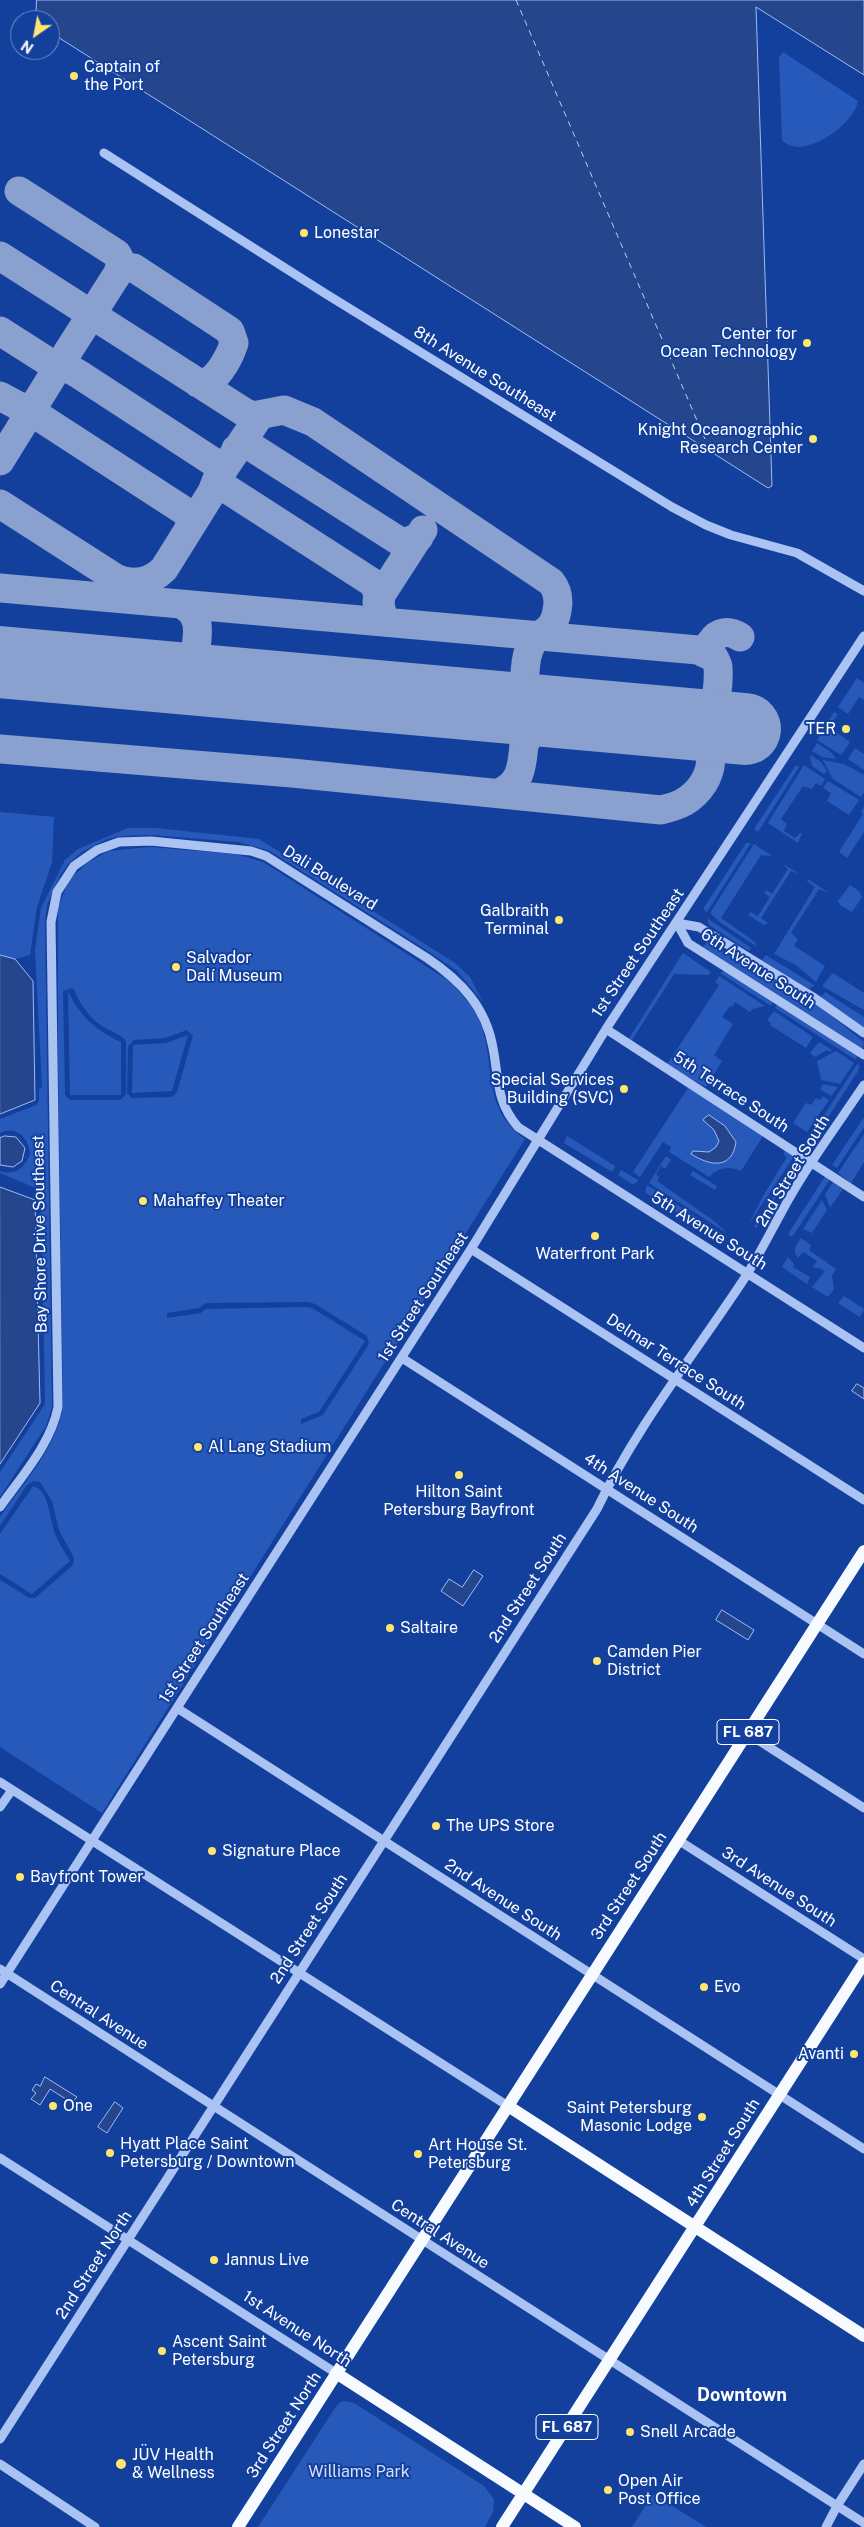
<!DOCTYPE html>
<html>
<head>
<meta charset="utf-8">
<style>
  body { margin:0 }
  #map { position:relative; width:864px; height:2527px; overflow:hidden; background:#14409d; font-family:"Public Sans",sans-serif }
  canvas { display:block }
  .north { position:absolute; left:10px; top:10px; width:50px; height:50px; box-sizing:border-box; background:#14409d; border:1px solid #728cc4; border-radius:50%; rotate:213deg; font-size:14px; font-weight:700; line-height:20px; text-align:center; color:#fff }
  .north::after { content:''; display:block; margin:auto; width:18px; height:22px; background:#ffe66d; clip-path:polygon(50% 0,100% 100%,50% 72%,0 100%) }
</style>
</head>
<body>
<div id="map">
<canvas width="864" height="2527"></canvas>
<div class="north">N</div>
</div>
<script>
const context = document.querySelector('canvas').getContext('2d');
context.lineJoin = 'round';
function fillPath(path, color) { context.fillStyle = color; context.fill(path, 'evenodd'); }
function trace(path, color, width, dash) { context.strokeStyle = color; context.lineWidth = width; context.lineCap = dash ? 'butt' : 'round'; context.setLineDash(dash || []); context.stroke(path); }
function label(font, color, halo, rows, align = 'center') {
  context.font = font + ' "Public Sans",sans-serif'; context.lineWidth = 4; context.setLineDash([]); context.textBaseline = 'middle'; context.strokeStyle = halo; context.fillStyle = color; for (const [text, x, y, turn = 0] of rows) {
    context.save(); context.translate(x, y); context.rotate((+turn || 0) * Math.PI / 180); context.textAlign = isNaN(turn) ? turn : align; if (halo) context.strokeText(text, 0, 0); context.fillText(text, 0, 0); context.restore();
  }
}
fillPath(new Path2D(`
  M783 52 858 101C854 125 802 162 782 140L779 58Z
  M857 678 864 683V700L859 697 848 714 838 707Z
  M834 712 838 714 829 727 850 742 841 755 817 740Z
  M817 743 832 753 836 759 822 757 812 751Z
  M855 748 864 754V770L848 759Z
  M810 755 821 762 827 771 824 774 812 766Z
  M823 760 844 764 864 775V792L861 797 833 779Z
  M796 765 799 767 758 832 754 829Z
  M804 765 825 779 821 786 816 783 812 789 803 786 781 819 787 824 784 831 795 838 800 833H802L798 843 768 823Z
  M828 781 859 800 849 815 827 801 831 793 823 788Z
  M864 806V832L847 858 839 852 863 814 861 812Z
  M0 812 54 817 52 862 37 907 30 955 15 959 0 955Z
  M128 828H156L259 839 455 963 470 977 483 1002 457 971 431 953 270 851 239 842 152 835 120 836 107 839 82 852 69 863 60 875 47 905 45 923 52 1407 46 1426 0 1497V1472L45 1404 42 1227 38 1189 0 1173V1171C15 1176 25 1168 30 1154 29 1138 16 1125 0 1133V1119L36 1105 39 1101V1089L42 1088 35 950 41 908 65 860 78 849Z
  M746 843H751L707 912 703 909Z
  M754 844 772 856 761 855 721 918 755 942 756 946 721 923 710 913Z
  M150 847 236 854 263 862 449 981C462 994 475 1008 481 1025 496 1069 482 1109 525 1139L102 1813 0 1747V1580L29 1598H35L73 1565 74 1558 59 1530 52 1501 40 1482 33 1481 27 1485 0 1526V1517C23 1484 56 1448 63 1407L58 1058V907L69 880 88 862 109 851ZM73 988C80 1003 88 1017 102 1026 110 1031 121 1034 126 1041V1094L121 1100H70L65 1095 63 991ZM187 1030 193 1036 177 1092 172 1097 132 1098 127 1093 128 1046 134 1040 165 1038ZM308 1302 315 1304 367 1336 369 1344 323 1415 301 1424V1419L319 1412 365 1341 312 1308 306 1307 205 1309 201 1313 167 1318V1313L199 1308 206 1303Z
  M781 863 800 874 791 871 761 918 768 923 764 925 748 915 750 912 758 916 770 897 764 893 766 890 772 894 788 869Z
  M808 879 829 893 819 889 791 933 798 939 794 946 825 966 816 982 796 965 774 954 815 887 807 881Z
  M850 885 859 891 862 897 852 912 840 905 838 901Z
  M707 918 751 948 749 951 709 925Z
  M708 941 738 961 760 969 818 1005 864 1042 862 1050 703 947Z
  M683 953 711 972 709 975 674 974 632 1040 638 1046 628 1040Z
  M766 955 814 985V986L809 989 762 960Z
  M724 971 728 972 773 1002 771 1006 720 973Z
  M833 973 864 993V1010L822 986Z
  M719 976 765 1006 752 1009 750 1012 735 1002 732 1007 730 1006 722 1017 733 1024 714 1055 722 1061 706 1087 661 1062 668 1063 719 985 715 982Z
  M68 991C80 1016 95 1030 121 1042V1095H70Z
  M825 992 864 1017V1030L821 997Z
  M777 1004 857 1056 856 1060 775 1008Z
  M774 1011 813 1037 806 1048 770 1025 771 1023 767 1020Z
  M188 1035 172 1091 132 1093 133 1045 166 1043Z
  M819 1042 832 1050 830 1052 827 1050 815 1057 810 1053Z
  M836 1051 854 1063 840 1084 821 1080 817 1061Z
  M857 1064 860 1066 858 1071 816 1136 812 1134Z
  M680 1080 763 1136 741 1171C729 1165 717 1168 709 1177L669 1152 671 1147 663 1142 640 1177 633 1172 688 1088 679 1082Z
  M823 1084 838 1087 831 1096 820 1089Z
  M823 1096 829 1100 807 1132 793 1123 806 1103 811 1105 816 1098 820 1100Z
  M864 1117V1127L837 1168 832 1165Z
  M864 1134V1162L851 1183 838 1173Z
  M567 1136 615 1166 612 1172 564 1143Z
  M785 1151 794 1156 749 1224 763 1196 787 1157 783 1154Z
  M666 1156 671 1160 665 1169 661 1166 656 1174 659 1177 657 1181 714 1221 728 1234 649 1183Z
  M797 1158 799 1162 756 1228 754 1227Z
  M621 1170 638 1180 636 1183 632 1184 618 1175Z
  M693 1171 717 1186 715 1190 690 1175Z
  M826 1175 831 1178 792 1237 788 1234Z
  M833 1182 843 1189 830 1208 825 1194Z
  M647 1185 727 1237 724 1242 646 1193 645 1191Z
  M822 1200 827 1210 812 1233 803 1229Z
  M801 1238 811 1245 809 1250 836 1269 832 1276 834 1289 828 1297 812 1287 824 1272 823 1269 813 1267 817 1261 803 1252 798 1258C792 1251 796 1245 801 1238Z
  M788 1257 794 1264 793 1267 810 1277 807 1284 782 1267Z
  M844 1296 864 1309 860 1317 838 1303Z
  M33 1486C49 1489 50 1521 55 1534 59 1544 65 1552 70 1561L32 1594 0 1574V1534Z
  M345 2401 354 2403 484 2486 494 2499 493 2512 485 2527H258L333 2411 339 2403Z
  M653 2494 706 2527H632Z`), '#2759bb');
const water = new Path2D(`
  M37 0H864V75L756 7 772 486 768 488 50 32V20H36Z
  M0 955 15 959 33 981 35 1100 0 1114Z
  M709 1115 725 1126 736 1142C732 1170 710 1166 691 1154L693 1151 709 1152 716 1147 719 1141 714 1130 703 1120Z
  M5 1136 16 1137 25 1148 22 1161 13 1167 0 1165V1138Z
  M0 1187 35 1200 40 1403 0 1464Z
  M857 1384 864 1388V1399L852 1391Z
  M474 1570 483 1576 463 1606 441 1591 449 1579 462 1587Z
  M722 1610 754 1630 748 1640 716 1620Z
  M45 2077 77 2097 72 2103 50 2089 40 2105 31 2099 36 2093 32 2090 36 2084 40 2086Z
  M115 2102 123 2108 107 2133 98 2127Z`);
fillPath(water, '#25458c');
trace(water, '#9dbcf6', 1);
trace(new Path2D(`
  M516 0 705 439`), '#b8cefa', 1, [6, 5]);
trace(new Path2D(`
  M19 191 117 254 121 262 118 273 67 353 65 360 70 369
  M0 256 244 412 253 416 284 410 313 422 551 582C556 588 558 595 558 603 555 639 537 627 529 650 524 662 525 679 524 692
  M118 273 124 268H134L230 331 234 343C230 356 215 387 198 383
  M0 331 47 361 70 369 80 375 215 463 224 464 229 460
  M0 396 41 418
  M36 402 35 412 41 418 186 512 190 520 189 528
  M236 449 245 445 250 446 399 541 406 542 419 537
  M0 461 55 372 66 367
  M212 492 220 488 227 489 373 583 378 593 377 602
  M0 504 131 588
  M115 578C133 586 150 583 164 569L212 492 217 479 260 415
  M0 588 698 650 713 657
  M180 604C206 615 196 640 194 663
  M382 613 380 604 381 595 423 530
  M159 676C173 675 187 677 194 663L199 673 212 681
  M494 707C513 711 521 725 524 745L536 721 551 712
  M691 725 708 717C717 706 719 682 718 667 716 656 707 654 711 642 718 631 729 630 740 637
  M0 749 292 773 661 810C669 808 677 806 684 802 717 782 723 737 681 724
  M498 793C521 785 522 766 524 745`), '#8aa0ce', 29);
trace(new Path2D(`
  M0 662 745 729`), '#8aa0ce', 72);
trace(new Path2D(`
  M104 153 326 294 672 507 706 525 731 535 797 553 864 591
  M677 923 688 943 864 1055
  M677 923 699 927 813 997 864 1033
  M606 1029 864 1197
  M471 1249 864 1500
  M402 1358 864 1654
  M0 1507C21 1477 51 1444 58 1407L51 922 57 892 74 866 97 850 119 842 151 841 251 851 266 856 427 958C461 981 486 1007 493 1048 499 1079 496 1102 518 1127L864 1348
  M177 1708 864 2149
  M747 1733 864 1808
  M0 1782 508 2106
  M0 1807 12 1790
  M678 1840 864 1959
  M0 1969 864 2523
  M0 1984 471 1249 606 1029 864 636
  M0 2158 336 2373
  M0 2439 597 1509C636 1427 694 1355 744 1279 758 1257 769 1235 781 1213 805 1168 836 1127 864 1085
  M0 2464 95 2527
  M826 2527 837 2506 864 2464`), '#abc3f3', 9);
trace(new Path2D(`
  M508 2106 864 2336
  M336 2373 575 2527
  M238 2527 864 1551
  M502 2527 864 1963`), '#f7faff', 12);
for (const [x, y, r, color] of [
  [74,76,5,"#ffe66d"],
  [304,233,5,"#ffe66d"],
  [807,343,5,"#ffe66d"],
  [813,439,5,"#ffe66d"],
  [846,729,5,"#ffe66d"],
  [559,920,5,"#ffe66d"],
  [176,967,5,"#ffe66d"],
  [624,1089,5,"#ffe66d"],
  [143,1201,5,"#ffe66d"],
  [595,1236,5,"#ffe66d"],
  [198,1447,5,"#ffe66d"],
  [459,1475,5,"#ffe66d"],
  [390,1628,5,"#ffe66d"],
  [597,1661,5,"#ffe66d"],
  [436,1826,5,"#ffe66d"],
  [212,1851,5,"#ffe66d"],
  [20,1877,5,"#ffe66d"],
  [704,1987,5,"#ffe66d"],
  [854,2054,5,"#ffe66d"],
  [53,2106,5,"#ffe66d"],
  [702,2117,5,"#ffe66d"],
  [110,2153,5,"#ffe66d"],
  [418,2154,5,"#ffe66d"],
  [214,2260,5,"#ffe66d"],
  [162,2351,5,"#ffe66d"],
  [630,2432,5,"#ffe66d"],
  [121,2464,6,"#ffe66d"],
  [608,2490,5,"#ffe66d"]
]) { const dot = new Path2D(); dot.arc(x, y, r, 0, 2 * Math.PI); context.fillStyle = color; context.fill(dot); trace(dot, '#14409d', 2); }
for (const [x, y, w] of [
  [748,1732,62],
  [567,2427,62]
]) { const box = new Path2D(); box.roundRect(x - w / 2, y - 12.5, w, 25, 4); context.fillStyle = '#14409d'; context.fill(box); trace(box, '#fff', 1); }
label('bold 15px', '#fff', null, [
  ["FL 687",748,1732],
  ["FL 687",567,2427]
]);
label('16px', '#fff', '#14409d', [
  ["Captain of",84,67],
  ["the Port",84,85],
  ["Lonestar",314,233],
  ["Center for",797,334,"right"],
  ["Ocean Technology",797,352,"right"],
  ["Knight Oceanographic",803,430,"right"],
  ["Research Center",803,448,"right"],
  ["TER",836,729,"right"],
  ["Galbraith",549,911,"right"],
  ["Terminal",549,929,"right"],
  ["Salvador",186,958],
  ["Dalí Museum",186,976],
  ["Special Services",614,1080,"right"],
  ["Building (SVC)",614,1098,"right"],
  ["Mahaffey Theater",153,1201],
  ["Waterfront Park",595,1254,"center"],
  ["Al Lang Stadium",208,1447],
  ["Hilton Saint",459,1492,"center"],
  ["Petersburg Bayfront",459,1510,"center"],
  ["Saltaire",400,1628],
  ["Camden Pier",607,1652],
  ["District",607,1670],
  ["The UPS Store",446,1826],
  ["Signature Place",222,1851],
  ["Bayfront Tower",30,1877],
  ["Evo",714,1987],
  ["Avanti",844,2054,"right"],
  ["One",63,2106],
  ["Saint Petersburg",692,2108,"right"],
  ["Masonic Lodge",692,2126,"right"],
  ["Hyatt Place Saint",120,2144],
  ["Petersburg / Downtown",120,2162],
  ["Art House St.",428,2145],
  ["Petersburg",428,2163],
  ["Jannus Live",224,2260],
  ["Ascent Saint",172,2342],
  ["Petersburg",172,2360],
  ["Snell Arcade",640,2432],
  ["JÜV Health",132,2455],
  ["& Wellness",132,2473],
  ["Open Air",618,2481],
  ["Post Office",618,2499]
], 'left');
label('16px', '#fff', '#14409d', [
  ["8th Avenue Southeast",485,374,32],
  ["Dali Boulevard",330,878,32],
  ["1st Street Southeast",638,953,-56],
  ["6th Avenue South",758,969,33],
  ["5th Terrace South",731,1092,33],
  ["2nd Street South",793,1171,-59],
  ["5th Avenue South",709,1231,32],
  ["Bay Shore Drive Southeast",40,1234,-91],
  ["1st Street Southeast",423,1297,-57],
  ["Delmar Terrace South",676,1362,33],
  ["4th Avenue South",641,1493,33],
  ["2nd Street South",528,1588,-57],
  ["1st Street Southeast",204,1638,-57],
  ["3rd Street South",629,1886,-57],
  ["3rd Avenue South",779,1887,33],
  ["2nd Avenue South",503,1900,33],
  ["2nd Street South",309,1929,-57],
  ["Central Avenue",99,2015,33],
  ["4th Street South",723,2153,-58],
  ["Central Avenue",440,2234,33],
  ["2nd Street North",94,2265,-57],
  ["1st Avenue North",297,2329,33],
  ["3rd Street North",284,2425,-57]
]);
label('16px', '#d3e1fd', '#14409d', [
  ["Williams Park",359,2472]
]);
label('bold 18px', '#fff', '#14409d', [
  ["Downtown",742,2395]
]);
</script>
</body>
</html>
